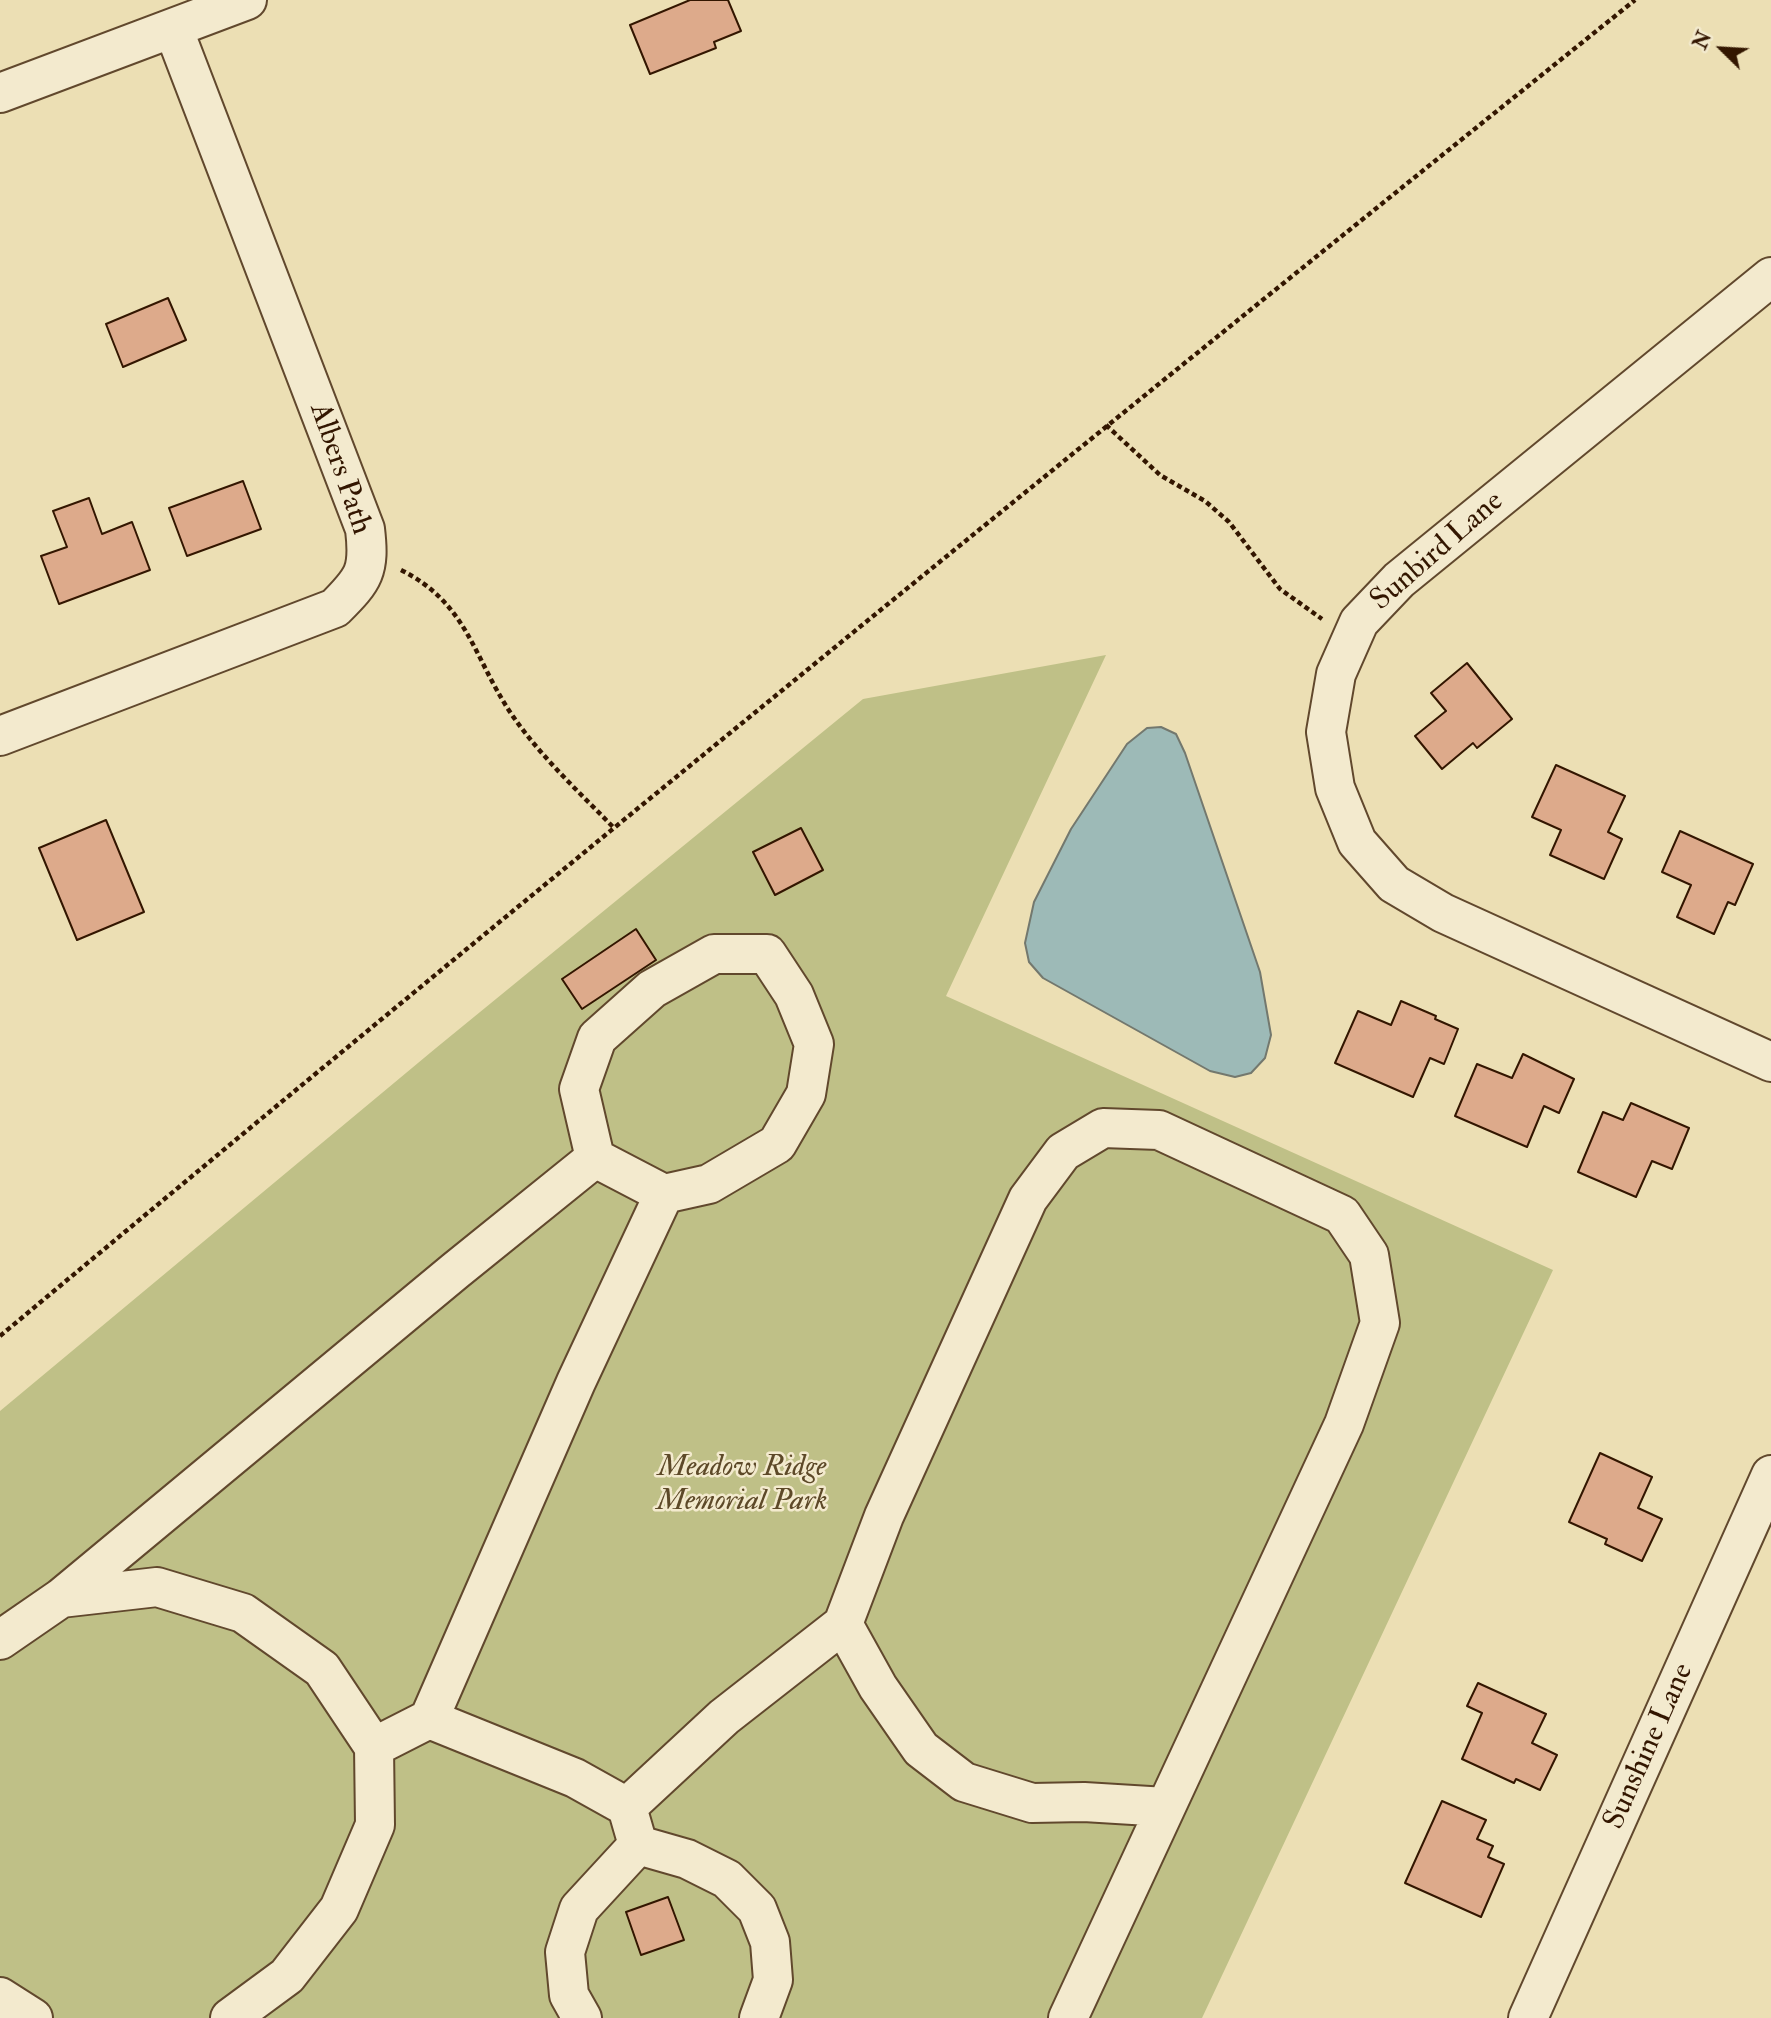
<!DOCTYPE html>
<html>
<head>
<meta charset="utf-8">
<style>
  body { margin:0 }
  #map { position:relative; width:1771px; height:2018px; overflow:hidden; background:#ecdfb4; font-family:"IM FELL Double Pica",serif }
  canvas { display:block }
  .north { position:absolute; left:1687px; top:14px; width:70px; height:70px; -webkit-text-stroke:5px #f3eace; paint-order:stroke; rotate:294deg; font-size:19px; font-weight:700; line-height:28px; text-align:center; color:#331600 }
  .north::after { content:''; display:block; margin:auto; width:24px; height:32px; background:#331600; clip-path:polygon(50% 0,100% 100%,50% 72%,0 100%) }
</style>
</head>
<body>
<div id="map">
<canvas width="1771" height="2018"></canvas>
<div class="north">N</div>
</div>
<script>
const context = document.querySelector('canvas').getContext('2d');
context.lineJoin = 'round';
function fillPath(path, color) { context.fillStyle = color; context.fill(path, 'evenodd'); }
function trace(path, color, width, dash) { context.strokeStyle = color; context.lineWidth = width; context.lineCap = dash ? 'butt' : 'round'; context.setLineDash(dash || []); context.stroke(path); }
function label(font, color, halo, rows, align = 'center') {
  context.font = font + ' "IM FELL Double Pica",serif'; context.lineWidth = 5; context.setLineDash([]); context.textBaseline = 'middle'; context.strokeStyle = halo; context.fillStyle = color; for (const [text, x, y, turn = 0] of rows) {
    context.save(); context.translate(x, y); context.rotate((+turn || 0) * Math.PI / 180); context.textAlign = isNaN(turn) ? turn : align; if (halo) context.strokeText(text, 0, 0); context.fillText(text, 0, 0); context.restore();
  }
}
fillPath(new Path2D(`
  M1106 655 946 996 1553 1270 1202 2018H0V1411L436 1048 863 699Z`), '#bfc087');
const water = new Path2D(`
  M1161 727 1176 734 1185 753 1260 972 1271 1035 1265 1058 1251 1073 1235 1077 1210 1071 1043 978 1029 962 1025 943 1034 902 1071 829 1127 744 1147 728Z`);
fillPath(water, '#9dbab7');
trace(water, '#73786e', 2);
const building = new Path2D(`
  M690 0H728L741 31 714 42 716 48 650 74 630 25Z
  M168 298 186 340 123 367 106 324Z
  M243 481 261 529 187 556 169 508Z
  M89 498 102 534 132 522 150 570 59 604 41 556 67 547 53 511Z
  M1467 663 1512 719 1477 748 1473 743 1442 769 1415 736 1446 711 1431 693Z
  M1556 765 1625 796 1608 832 1622 839 1604 879 1550 855 1561 830 1532 817Z
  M106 820 144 912 77 940 39 848Z
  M801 828 823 870 775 895 753 852Z
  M1680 831 1753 864 1735 905 1728 902 1714 934 1677 917 1691 885 1662 872Z
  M636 929 656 960 582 1009 562 979Z
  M1401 1001 1436 1016 1435 1019 1458 1029 1444 1064 1430 1058 1413 1097 1335 1063 1358 1011 1391 1025Z
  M1523 1054 1574 1079 1559 1113 1544 1106 1527 1147 1455 1116 1477 1064 1512 1078Z
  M1631 1103 1689 1128 1672 1169 1652 1161 1636 1197 1578 1172 1603 1112 1623 1120Z
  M1600 1453 1652 1477 1638 1508 1662 1519 1642 1561 1605 1544 1607 1539 1569 1522Z
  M1478 1683 1546 1714 1532 1743 1557 1755 1540 1790 1516 1779 1514 1783 1462 1759 1482 1713 1467 1706Z
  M1442 1801 1486 1820 1477 1839 1493 1846 1488 1857 1504 1864 1481 1917 1405 1883Z
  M668 1897 684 1940 641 1955 626 1912Z`);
fillPath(building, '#ddaa8b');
trace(building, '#331600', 2);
const minor = new Path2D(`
  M0 93 247 0
  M1771 277 1399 580 1359 622 1336 674 1326 732 1335 788 1357 842 1394 884 1443 913 1771 1062
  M0 736 335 608C364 579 370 571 365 529L173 28
  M61 1598 455 1271 595 1158 664 1194 709 1184 777 1144 806 1094 814 1044 794 995 767 954H714L652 989 597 1038 579 1089 595 1158
  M0 1640 61 1598 157 1587 243 1613 322 1669 374 1747 375 1825 339 1909 287 1976 230 2018
  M429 1719 576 1382 664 1194
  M374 1747 429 1719 575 1778 627 1807
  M638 1845 627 1807 724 1717 843 1624
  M0 1997 33 2018
  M582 2018 569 1995 565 1952 579 1909 638 1845 687 1859 727 1879 757 1909 770 1942 773 1980 759 2018
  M1068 2018 1344 1424 1380 1323 1369 1255 1342 1215 1159 1130 1103 1128 1063 1152 1028 1199 884 1516 843 1624 878 1687 921 1749 964 1782 1032 1803 1084 1802 1166 1807
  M1528 2018 1771 1475`);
trace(minor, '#61482d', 42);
trace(new Path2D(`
  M1106 425 1160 475 1205 501 1229 522 1280 589 1322 619
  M401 570C467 603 473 656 510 712 539 755 578 791 614 828
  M0 1336C540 885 1086 441 1635 0`), '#331600', 4.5, [5, 3.5]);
trace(minor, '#f3eace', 38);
label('30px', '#331600', '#f3eace', [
  ["Albers Path",339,469,71],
  ["Sunbird Lane",1438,552,-41],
  ["Sunshine Lane",1650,1747,-66]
]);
label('italic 30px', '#5d4928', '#f3eace', [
  ["Meadow Ridge",742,1469],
  ["Memorial Park",742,1503]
]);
</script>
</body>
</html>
